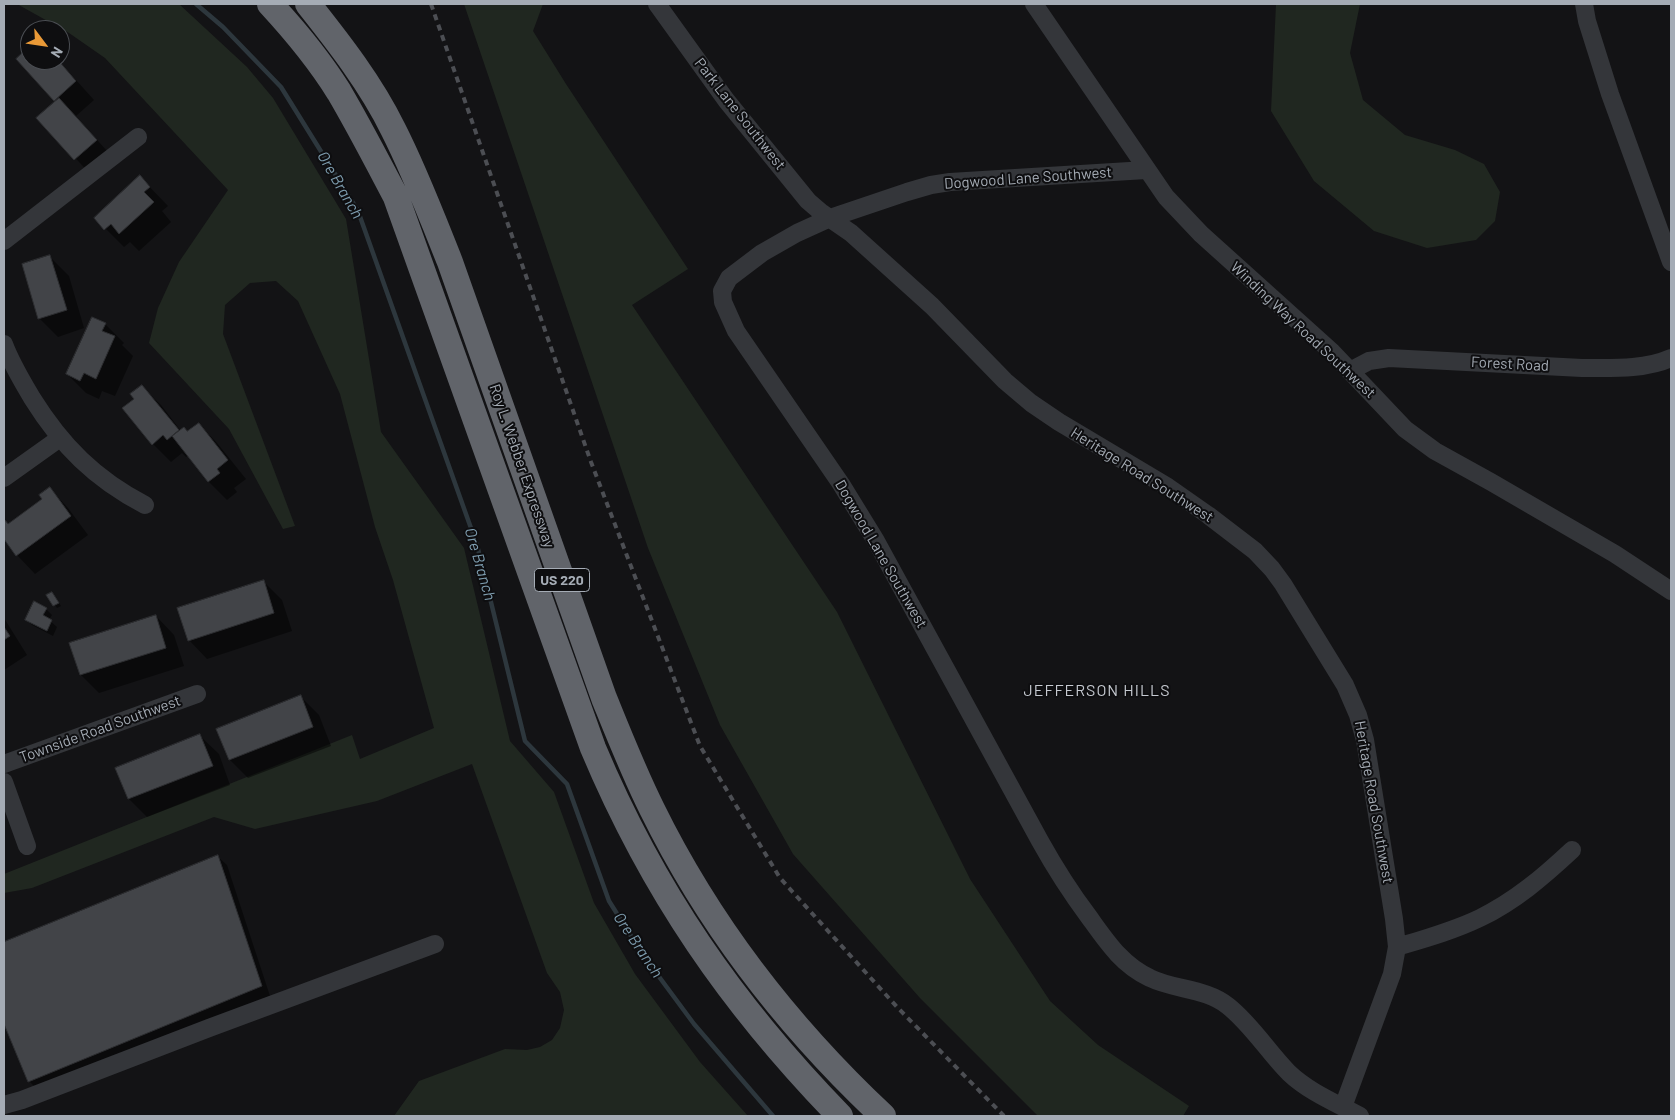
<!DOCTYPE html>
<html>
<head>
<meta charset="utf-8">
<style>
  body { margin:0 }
  #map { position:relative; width:1675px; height:1120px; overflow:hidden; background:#131315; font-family:Barlow,sans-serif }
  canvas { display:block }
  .frame { position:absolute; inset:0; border:5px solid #a5acb5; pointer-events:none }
  .north { position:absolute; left:20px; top:20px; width:50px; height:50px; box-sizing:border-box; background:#0e0e10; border:1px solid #4a4d52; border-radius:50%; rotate:121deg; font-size:14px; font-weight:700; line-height:20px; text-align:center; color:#a5acb5 }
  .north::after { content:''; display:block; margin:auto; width:18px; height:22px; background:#e99937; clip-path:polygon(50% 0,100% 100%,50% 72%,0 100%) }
</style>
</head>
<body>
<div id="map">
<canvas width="1675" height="1120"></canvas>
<div class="frame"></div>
<div class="north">N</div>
</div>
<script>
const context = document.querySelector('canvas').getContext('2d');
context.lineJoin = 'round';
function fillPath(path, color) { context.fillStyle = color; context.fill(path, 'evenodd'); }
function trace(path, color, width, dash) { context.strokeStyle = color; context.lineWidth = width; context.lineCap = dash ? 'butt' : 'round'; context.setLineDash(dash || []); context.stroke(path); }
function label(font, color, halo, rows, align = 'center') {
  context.font = font + ' Barlow,sans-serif'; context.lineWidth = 4; context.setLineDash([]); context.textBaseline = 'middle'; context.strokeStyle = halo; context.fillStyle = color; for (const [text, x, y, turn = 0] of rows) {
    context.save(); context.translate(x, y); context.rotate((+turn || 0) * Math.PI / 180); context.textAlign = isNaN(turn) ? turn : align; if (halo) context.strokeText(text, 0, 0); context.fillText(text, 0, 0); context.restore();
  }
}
fillPath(new Path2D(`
  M17 4H179L247 67 273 98 346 219 381 432 464 548 510 741 554 792 594 903 635 974 700 1062 748 1116H394L419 1081 505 1049 527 1050 540 1047 552 1040 560 1028 564 1010 560 992 547 973 472 764 377 801 255 829 214 817 32 888 4 893V874L352 735 360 759 434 728 393 580 375 527 340 394 298 301 276 281 250 283 225 305 223 334 295 526 283 529 229 429 149 343 158 308 179 262 228 190 105 58 69 33Z
  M464 4H543L533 31 566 84 688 269 632 305 837 612 970 879 1050 1001 1098 1045 1189 1106 1183 1116H1038L920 998 793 854 720 725 648 548Z
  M1276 4H1360L1350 53 1363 100 1405 135 1455 150 1484 164 1500 192 1495 221 1476 240 1427 248 1374 231 1314 181 1271 111Z`), '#202720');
fillPath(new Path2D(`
  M30 48V60H58L94 100 76 116 114 159 94 178 38 118 56 102 18 59Z
  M140 177 168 206 162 211 171 222 139 251 130 242 124 247 95 218Z
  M50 257 69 276 84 328 58 337 39 318Z
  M105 324 124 343 122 345 133 356 115 396 102 391 99 399 86 393 67 374Z
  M142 387 161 405 181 431 188 433 199 424 217 443 246 479 234 488 237 492 227 500 209 482 188 456 186 457 182 453 171 462 153 444 135 399Z
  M50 489 68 508 88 535 35 574 17 555 4 537V523L5 522 9 525 44 500Z
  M264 582 282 600 292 631 207 659 189 640Z
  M48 596H54L61 606 57 608Z
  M46 609 52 615 49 620 57 627 53 636 32 625 26 619Z
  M156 616 174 635 184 666 99 693 81 675 71 644Z
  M4 618 27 655 4 670Z
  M301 697 319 715 331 746 248 778 230 760 218 729Z
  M200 736 219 754 230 785 147 817 129 799Z
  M217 856 227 865 270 996 38 1090 29 1081 4 1020V943Z`), '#0007');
trace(new Path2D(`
  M196 4 223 27 281 87 358 211 477 545 525 741 567 784 609 901 643 955 694 1024 773 1116`), '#2d373d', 4.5);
const building = new Path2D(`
  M30 46V60H58L76 81 54 101 16 59Z
  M59 98 97 140 74 160 36 118Z
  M140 175 150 187 144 192 154 202 119 234 111 224 104 230 94 218Z
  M50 255 67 310 38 319 22 264Z
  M92 317 106 323 102 331 115 336 96 379 84 373 80 381 66 374Z
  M142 385 179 430 167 440 163 435 152 445 122 408 134 399 130 394Z
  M199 423 228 460 217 469 220 473 208 482 172 436 184 427 187 431Z
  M50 487 71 516 16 556 4 539V521L5 520 8 524 42 499 39 495Z
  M264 580 274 613 188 641 177 608Z
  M52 592 59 603 53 606 46 595Z
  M34 601 47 608 43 615 52 620 47 631 25 620Z
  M156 615 166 648 80 675 69 643Z
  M4 627 10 636 4 640Z
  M301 695 313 727 229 760 216 729Z
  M200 734 213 766 128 799 115 768Z
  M218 855 262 986 28 1082 4 1024V942Z`);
fillPath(building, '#424448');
trace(building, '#2d2e31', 1);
trace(new Path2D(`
  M657 4 726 100 808 201 822 213 851 233 932 306 1005 381 1031 403 1059 422 1168 487 1208 515 1255 551 1272 569 1283 584 1345 685 1358 715 1365 740 1394 919 1397 947 1392 974 1343 1107
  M1034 4 1166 197 1201 234 1332 352 1405 429 1435 451 1491 482 1615 554 1671 591
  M1584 4 1587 21 1610 94 1671 262
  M1146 170 950 182 931 185 907 192 830 218 797 233 762 253 729 278 722 291 723 302 736 331 841 484 876 541 1040 841C1055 868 1071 893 1089 917 1107 942 1122 965 1150 978 1174 990 1206 988 1228 1006 1252 1025 1268 1052 1289 1073 1309 1092 1336 1103 1360 1116
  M4 241 138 137
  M4 344C11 363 22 381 32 398 62 446 95 479 145 505
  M1350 371 1369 361 1389 358 1582 368C1611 368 1644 370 1671 358
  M4 478 60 438
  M4 764 197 694
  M4 782 27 846
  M1397 947C1424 939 1453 931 1480 918 1515 901 1543 877 1572 850
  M4 1105 22 1100 209 1028 435 944`), '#34363a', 18);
trace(new Path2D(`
  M270 4C295 31 319 60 339 92 359 126 377 161 396 197L593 748C653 891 732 1005 840 1116
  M308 4C339 43 371 84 393 129 415 172 432 217 450 262L604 698C619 735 634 773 652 809 710 927 787 1026 883 1116`), '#61646a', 26);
trace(new Path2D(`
  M431 4 591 462 700 746 780 878 897 1007 1004 1116`), '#4c4e53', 4, [6, 5]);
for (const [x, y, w] of [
  [562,580,55]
]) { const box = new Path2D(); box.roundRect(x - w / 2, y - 11.5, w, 23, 4); context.fillStyle = '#0e0e10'; context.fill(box); trace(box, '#a5acb5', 1); }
label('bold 14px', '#a5acb5', null, [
  ["US 220",562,580]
]);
label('15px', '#a5acb5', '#0e0e10', [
  ["Park Lane Southwest",740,114,52],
  ["Dogwood Lane Southwest",1028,178,-4],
  ["Winding Way Road Southwest",1303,330,43],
  ["Forest Road",1510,364,3],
  ["Roy L. Webber Expressway",522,466,71],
  ["Heritage Road Southwest",1142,475,32],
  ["Dogwood Lane Southwest",881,554,60],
  ["Townside Road Southwest",100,729,-20],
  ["Heritage Road Southwest",1374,802,80]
]);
label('italic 16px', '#7e9daf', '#0e0e10', [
  ["Ore Branch",340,185,60],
  ["Ore Branch",480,564,74],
  ["Ore Branch",638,945,56]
]);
context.letterSpacing = '1px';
label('16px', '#c6cad1', '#0e0e10', [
  ["JEFFERSON HILLS",1097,691]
]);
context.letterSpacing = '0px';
</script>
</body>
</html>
